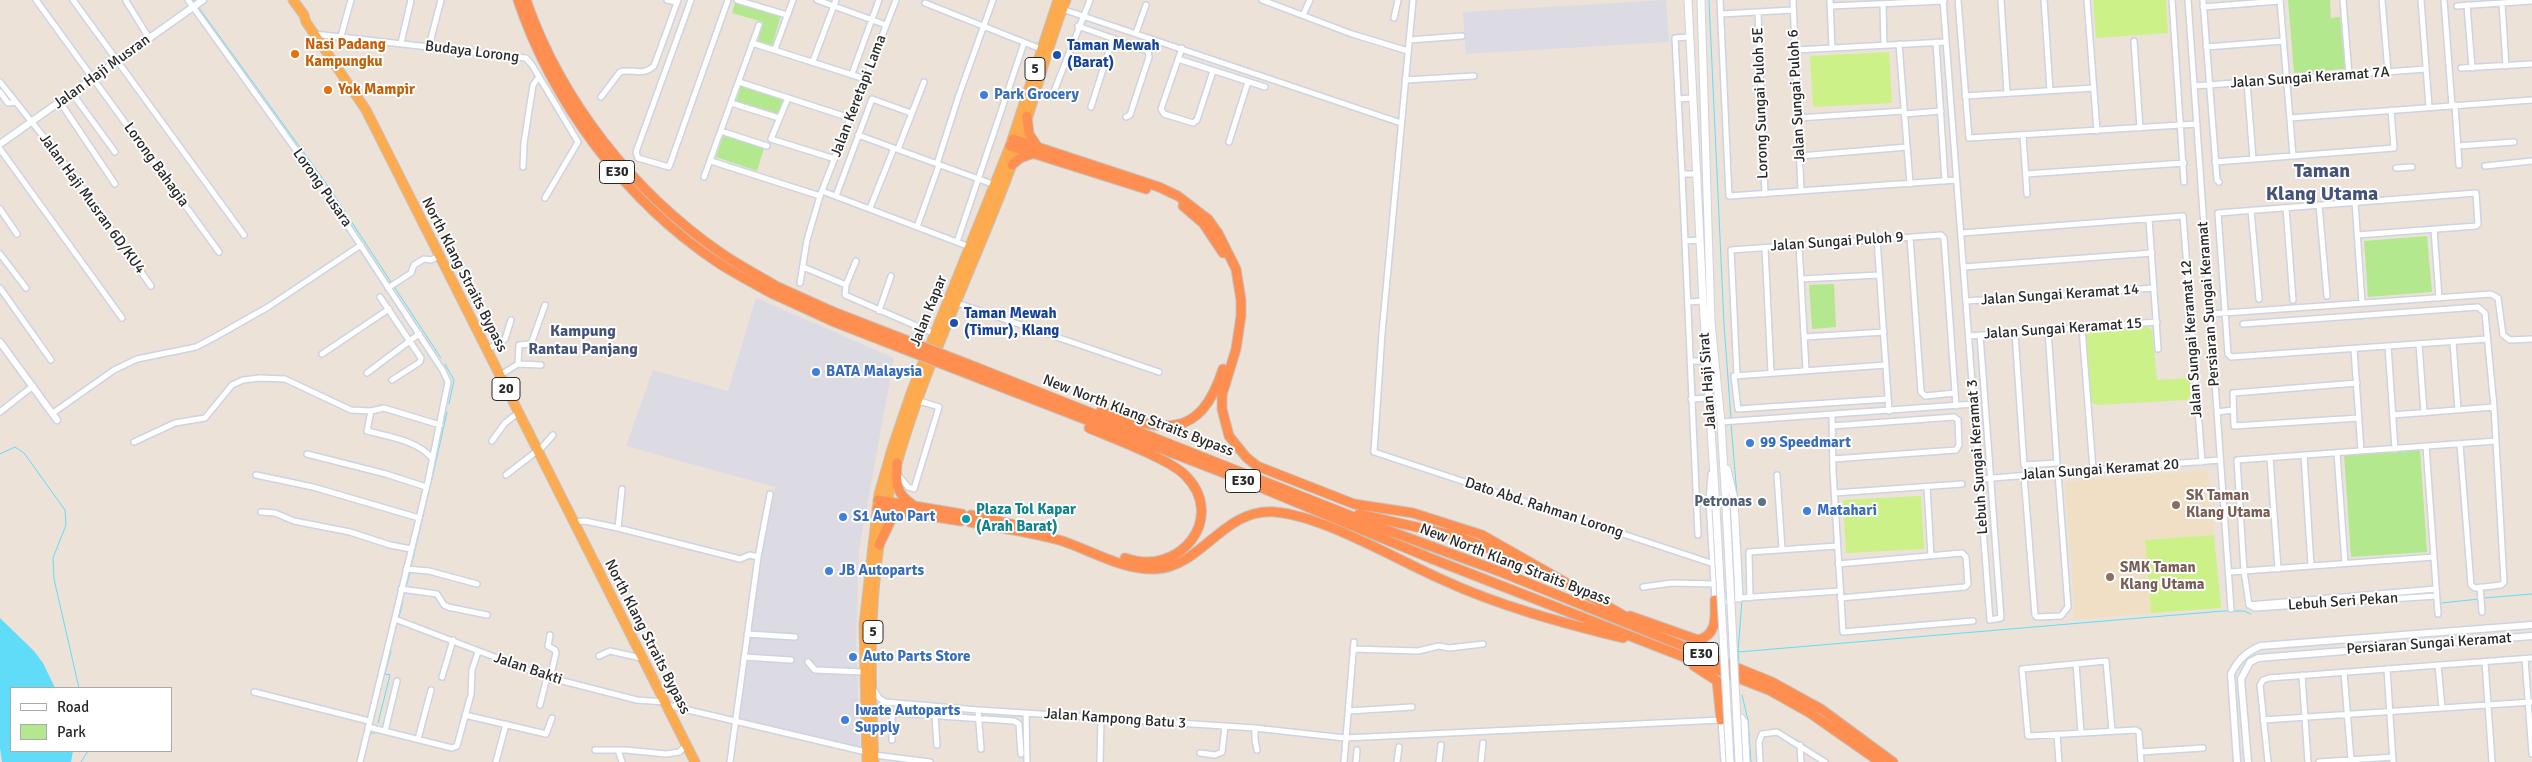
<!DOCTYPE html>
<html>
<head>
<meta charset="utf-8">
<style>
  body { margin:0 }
  #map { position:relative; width:2532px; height:762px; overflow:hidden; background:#ece2d8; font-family:Signika,sans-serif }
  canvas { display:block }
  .legend { position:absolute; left:10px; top:687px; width:162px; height:65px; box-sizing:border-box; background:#fff; border:1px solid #a9a9a9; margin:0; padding:6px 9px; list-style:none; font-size:15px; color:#282828 }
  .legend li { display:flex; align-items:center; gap:10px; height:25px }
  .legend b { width:25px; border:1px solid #a9a9a9 }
</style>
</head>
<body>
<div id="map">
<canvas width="2532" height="762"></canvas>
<ul class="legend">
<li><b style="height:6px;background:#fff"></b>Road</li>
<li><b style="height:14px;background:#b4e88f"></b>Park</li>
</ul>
</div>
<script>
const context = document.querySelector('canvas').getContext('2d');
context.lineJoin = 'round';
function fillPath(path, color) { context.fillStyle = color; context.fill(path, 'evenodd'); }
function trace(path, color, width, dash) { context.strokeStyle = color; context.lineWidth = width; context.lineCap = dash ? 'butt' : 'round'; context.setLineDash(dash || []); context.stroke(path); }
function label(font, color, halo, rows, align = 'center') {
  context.font = font + ' Signika,sans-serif'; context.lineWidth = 4; context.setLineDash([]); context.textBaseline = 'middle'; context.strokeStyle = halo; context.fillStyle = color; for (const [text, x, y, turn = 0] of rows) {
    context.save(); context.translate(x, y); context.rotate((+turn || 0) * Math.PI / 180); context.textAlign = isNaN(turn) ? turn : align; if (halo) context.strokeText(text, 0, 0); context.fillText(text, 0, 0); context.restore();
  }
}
fillPath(new Path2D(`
  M1666 0 1669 42 1466 54 1463 12Z
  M756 298 894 358 859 550 856 640 860 749 736 720 763 548 775 487 626 446 653 370 728 391Z`), '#dcdae3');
fillPath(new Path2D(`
  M2208 470 2214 535 2145 540 2151 613 2075 619 2065 482Z`), '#f0dfc5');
fillPath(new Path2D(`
  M2288 0H2330L2331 18 2340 17 2345 69 2294 73Z
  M735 2 781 16 772 45 758 41 763 22 732 13Z
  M741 86 783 100 779 114 736 102Z
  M724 134 764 148 757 171 716 157Z
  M2427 236 2432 292 2368 297 2364 241Z
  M1834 284 1836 327 1812 329 1809 285Z
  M2420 450 2427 552 2351 557 2344 455Z`), '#b4e88f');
fillPath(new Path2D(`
  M2093 0H2166L2168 33 2096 38Z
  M1889 52 1892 103 1813 107 1810 56Z
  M2146 326 2152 330 2157 380 2190 378 2191 396 2186 400 2097 405 2091 402 2086 335 2090 331Z
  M1921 496 1924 549 1846 553 1843 500Z
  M2214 535 2221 608 2151 613 2145 540Z`), '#cdf189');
fillPath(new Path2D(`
  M0 618 34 651 43 663 55 688H11V751H73L71 762H2L0 748Z`), '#60dcf9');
trace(new Path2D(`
  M193 0 194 1
  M1709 0 1724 324 1731 419
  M199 8 328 186 391 282
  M395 288 441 358
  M445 364 454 380 449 404
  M1731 423 1737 496
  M0 454 15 447 24 453 65 510 66 525 53 558 54 579 79 688
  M432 479 447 412
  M1738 508 1743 596
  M411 567 430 486
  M406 587 410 573
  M2483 598 2532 594
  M1742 600 1738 652 2223 611H2244L2251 614
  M2442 603 2479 599
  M399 617 403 601
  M396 628 397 624
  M1738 652 1739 662
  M1742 695 1748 720 1751 762
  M378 723 390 675 385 674 391 651
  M81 762 88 751
  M363 762 370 733H375`), '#60dcf9', 1);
const minor = new Path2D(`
  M36 0 219 252
  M73 0 244 235
  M188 0 319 182 443 371 448 382 428 481 360 762
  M667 0 677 2
  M691 0 636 152 638 158 669 167 728 0
  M737 0 787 15
  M817 0 886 25
  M1262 0 1352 34 1408 51
  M1413 0 1382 333 1374 452 1714 564
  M1720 0 1729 196 1956 180
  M1793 0 1801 191
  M1830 0 1832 48
  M1943 0 1990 620 2001 618 1980 335
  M1958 0 1969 138 2197 124
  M2001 0 2007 93
  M2044 0 2050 90
  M2087 0 2097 131
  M2172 0 2184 182
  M2188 0 2231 609
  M2203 0 2217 180 2219 182
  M2280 0 2293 156
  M2343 0 2349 75
  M2382 0 2388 72
  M2421 0 2429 107
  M2444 0 2452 106
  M126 1 149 38
  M925 3 1041 49
  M2502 3 2506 66
  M1883 4 1884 45
  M2467 5 2472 68
  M1830 6 1944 1
  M2457 6 2532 1
  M2203 7 2280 1
  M1062 9 1401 123
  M1758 12 1765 194
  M1721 14 1793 10
  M1303 15 1310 0
  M1394 18 1398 0
  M1078 26 1148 51 1149 57 1130 115 1126 117
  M1136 33 1146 5
  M314 34 526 58 532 65 578 142 545 198
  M341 36 351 0
  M1409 40 1462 36
  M2134 41 2140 128
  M1936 42 1945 181
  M401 43 411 0
  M752 43 865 79
  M1899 44 1910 184
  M429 46 441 0
  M2206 47 2283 41
  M1182 48 1161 109 1164 114 1193 123 1197 120 1213 71
  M775 49 793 0
  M1795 50 1946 42
  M1178 59 1265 87
  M813 61 836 0
  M2461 68 2532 64
  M852 74 879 0
  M1405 80 1474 76
  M0 82 62 160 151 286
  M739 82 850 118
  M2247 82 2253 159
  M2194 86 2426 69
  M0 92 8 103 15 102
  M72 93 115 152
  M1053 94 1090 0
  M1965 96 2094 88
  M601 97 620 72C633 68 642 77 654 66L678 0
  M788 98 771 139 835 159
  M1678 99 1692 98
  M60 102 115 184
  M731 103 779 118
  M2455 105 2459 165
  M1091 107 1113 38
  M1904 114 1941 111
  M1798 118 1904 111
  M2290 118 2532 100
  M721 131 767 146
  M858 135 995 185
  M2023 135 2027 194
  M1229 142 1248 82
  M2458 146 2514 142
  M0 149 122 318
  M898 149 924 82
  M1800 156 1907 147
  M711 161 820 196
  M2215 162 2394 148 2391 110
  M937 164 959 95 993 0
  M2485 166 2532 161
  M523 167 524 143 533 85 539 77
  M2396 168 2412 167
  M1682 174 1675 38 1689 37
  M1698 174H1682L1698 535
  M2026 174 2184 163
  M704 177 759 25
  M822 191 970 247
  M836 196 872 99 911 113
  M2355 202 2362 303
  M2319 205 2327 296
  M870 208 894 148
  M2286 208 2293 300
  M0 209 17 234
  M2251 210 2259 299
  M2149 219 2158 349
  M917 227 939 165
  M2434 229 2439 298
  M1962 233 2183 216 2202 462
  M2357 235 2476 226 2478 224 2476 193 2218 213 2228 354 2231 357 2487 339
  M1910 237 1921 392 1925 396 1955 393
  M1877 239 1889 411
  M1685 241 1700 240
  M957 242 1024 43
  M1799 245 1806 370
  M1765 248 1771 372
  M0 254 26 288
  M856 261 846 285 845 295 935 334
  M803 267 846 285
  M1964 267 2152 253
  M1801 279 1879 275
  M800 283 807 240 820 196 896 0
  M0 288 51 360
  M388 288 411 273 414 265 424 259 431 260 439 256
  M380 297 421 358 420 362 392 380
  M1967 301 2154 288
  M1688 302 1703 301
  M957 303 1159 372
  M879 311 891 276
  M2210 314 2491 294 2498 298 2503 335 2510 340 2532 339
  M2243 324 2478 307 2485 313 2494 407 2504 582 2501 585 2475 588 2471 585 2460 444
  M2082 328 2093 470
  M2015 333 2024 465 2057 463 2048 330
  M1969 336 2157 322
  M1805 337 1884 332
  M2453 342 2458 410
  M2419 344 2424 413
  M2388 346 2395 449
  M2354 349 2361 451
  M487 350 505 339 511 320
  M322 354 389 309
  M1690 361H1706
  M518 364 519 345 531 344 545 305
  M1886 365 1734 376 1738 409 1888 399
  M367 373 419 334
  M1737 375 1731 250 1941 235 1944 238 1956 406
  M499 376 518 364 541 365
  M2357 383 2233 393 2234 426 2359 418
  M1691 399 1709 398
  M371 411 367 431C390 437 416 440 432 458
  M0 412 33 386
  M2217 412 2233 410
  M53 413 114 370 137 359 196 347 215 337 268 307 361 245
  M1832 415 1833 471 1843 632 1973 621
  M2393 415 2494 407
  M1721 422 1974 404
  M1832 426 1954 417 1958 420 1959 445 1956 450 1833 459
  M492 441 505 423 518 413
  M134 442 175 423 205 418 232 385 243 380 260 378 285 379 351 410 371 411 384 408 440 425
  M2426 446 2438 614
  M537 453 553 435
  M2337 453 2345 563
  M307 454 386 474 426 487
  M2304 455 2311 566
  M2270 458 2278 569
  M1711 474 1709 502 1715 600 1724 602 1739 598 1840 591
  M256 475 313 487 419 518
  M506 475 537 451
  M1777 475 1782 549
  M899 476 908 487 914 489 939 407 923 402 917 403
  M2024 476 2035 615 2037 617 2061 616 2068 607 2058 473
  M1980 479 2220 460
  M1927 487 1931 556
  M1834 493 1962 484
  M261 512 275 513 294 521 350 532 390 545 411 549
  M573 522 585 521 618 528 622 489
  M618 528 740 559 750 555 758 557
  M1838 564 1962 553 1966 557 1968 584 1965 587 1840 598
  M406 569 429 571 477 584
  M2230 572 2434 557
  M1643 587 1672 583 1715 584
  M2480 587 2482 612
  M401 589 437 594 444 605 448 607 487 615
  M1750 598 1749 552 1837 546
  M2249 605 2244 571 2237 460 2496 441
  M2249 605 2255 608 2436 596
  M2249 605 2436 589
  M395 619 547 677 637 700 665 702
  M747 634 795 637
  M550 635 548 646 555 650 556 653 550 678
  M1353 649 1418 651 1439 646 1449 648 1483 644
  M599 656 610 651 641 658
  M744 657 791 660
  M2525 659 2532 754
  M808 662 815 670 864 672
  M2485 662 2492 762
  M2076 664 2081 733
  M2438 665 2442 708
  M2387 669 2393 762
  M2344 672 2351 760
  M2302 675 2308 762
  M442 677 453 640
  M874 690 879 698 885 702 978 710 1255 728 1345 738 1721 720 1724 762
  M254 692 369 721
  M471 695 472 670 478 652
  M540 705 547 677
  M667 705 866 752
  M978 710 981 749
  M1348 711 1412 707
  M873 713 885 702
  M1026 713 1027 762
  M465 715 546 734 552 718
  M935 716 937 745
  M2263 720 2532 702
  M368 727 452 748 457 746 470 698
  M1255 728V740L1257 750
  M385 731 397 681
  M2112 731 2106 661 2022 669 2028 736H2029L2136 730 2139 732 2141 762
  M2057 735 2059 762
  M418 739 431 690
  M892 740V716L896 713 1014 721 1019 724 1021 754
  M1800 745 1801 762
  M595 750H626L666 754 679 752 687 745
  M618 750 622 762
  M2140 752 2203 748
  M1200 753 1215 755 1222 752 1225 726
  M874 755 930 762
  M496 762 506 724
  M730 762 758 557 770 494
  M1100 762 1101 718
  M1344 762 1354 642
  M1356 762 1357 750
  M1397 762 1399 747
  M1439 762 1441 745
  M1481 762 1483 743
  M1760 762 1759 742 1762 734 1777 732 1825 762
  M2268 762 2260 685 2263 680 2269 678 2532 658
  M2319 762 2393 757`);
const tertiary = new Path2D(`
  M0 144 203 0
  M0 342 57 420
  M2237 762 2231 674C2238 660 2245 653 2260 646L2532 625
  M2248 762 2241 679 2250 662 2258 658 2532 636`);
const secondary = new Path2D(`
  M1688 0 1703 301 1716 509
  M1701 0 1711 322 1721 422 1726 506
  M1727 469 1734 499 1739 598
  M1731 719 1741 718 1744 722 1746 762`);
const trunk = new Path2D(`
  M293 0 304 15 306 22 366 110 695 762
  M867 762 864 624 879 494 892 449 911 393 1010 146 1058 0
  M874 762C870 678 868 590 886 507 912 389 969 280 1011 167 1032 112 1044 54 1066 0`);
const motorway = new Path2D(`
  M518 0C553 104 626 201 717 262 735 274 755 284 773 294
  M526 0C561 101 633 192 721 253 738 265 758 275 776 286
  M1027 116 1029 134 1037 146
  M1013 139 1159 187 1178 196 1208 219 1218 233 1236 269 1241 300V316L1236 349 1222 395V409L1229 436 1246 457 1257 466 1354 504 1413 513 1482 535 1635 622
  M1010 146 1146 189
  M1012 165 1020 158 1034 153
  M1183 206 1203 223 1223 253
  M983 370 1384 529 1501 572 1772 682 1821 709 1893 762
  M981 379 1250 483 1430 558 1769 690 1810 713 1880 762
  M1101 411C1162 430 1199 443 1223 369
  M1089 428C1112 438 1169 459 1185 475 1228 518 1179 578 1125 558
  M897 463C896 482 895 493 912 504
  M878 500 962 514
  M877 508 961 521
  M1359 514 1456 536 1519 560
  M971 515 1029 528
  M970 522C999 528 1029 532 1059 540 1089 549 1123 571 1156 569 1203 566 1223 508 1275 512 1324 516 1397 560 1443 580 1499 606 1563 623 1623 638
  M879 545 892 518 904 514
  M1630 616 1698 640C1718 635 1715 616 1715 600
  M1694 666 1717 681 1721 720`);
trace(minor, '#cdd3e3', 8);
trace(tertiary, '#cdd3e3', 9);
trace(secondary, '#cdd3e3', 9);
trace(trunk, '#c3c3c3', 11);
trace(motorway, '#c3c3c3', 11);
trace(minor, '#fff', 5);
trace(tertiary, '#fff', 6);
trace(secondary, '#fff', 7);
trace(trunk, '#feaa4e', 9);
trace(motorway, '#ff8f50', 9);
const secondaryBridge = new Path2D(`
  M1726 506 1739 762
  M1716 509 1730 762`);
const motorwayBridge = new Path2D(`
  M776 286 836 313 983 370
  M773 294 832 321 981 379`);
trace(secondaryBridge, '#cdd3e3', 9, []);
trace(motorwayBridge, '#c3c3c3', 11, []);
trace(secondaryBridge, '#fff', 7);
trace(motorwayBridge, '#ff8f50', 9);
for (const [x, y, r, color] of [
  [295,54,5,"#e8710a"],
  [1057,55,5,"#1a4fb4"],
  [328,90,5,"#e8710a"],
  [984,95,5,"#3f7fe0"],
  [954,323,5,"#1a4fb4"],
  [816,372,5,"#3f7fe0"],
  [1750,443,5,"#3f7fe0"],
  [1762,502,5,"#5c6f8a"],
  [2176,505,5,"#8d6e63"],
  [1807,511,5,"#3f7fe0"],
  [843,517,5,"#3f7fe0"],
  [966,519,5,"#0f9aa8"],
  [829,571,5,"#3f7fe0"],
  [2110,577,5,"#8d6e63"],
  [853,657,5,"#3f7fe0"],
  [845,720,5,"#3f7fe0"]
]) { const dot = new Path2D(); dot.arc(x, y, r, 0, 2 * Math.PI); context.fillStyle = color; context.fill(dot); trace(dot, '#fff', 2); }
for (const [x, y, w] of [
  [1035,69,20],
  [617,172,35],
  [506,389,28],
  [1243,481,35],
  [873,632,20],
  [1701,654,35]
]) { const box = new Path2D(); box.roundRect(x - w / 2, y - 11.5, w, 23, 4); context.fillStyle = '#fff'; context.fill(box); trace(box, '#282828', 1); }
label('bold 14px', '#282828', null, [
  ["5",1035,69],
  ["E30",617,172],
  ["20",506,389],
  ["E30",1243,481],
  ["5",873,632],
  ["E30",1701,654]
]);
label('bold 15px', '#c56008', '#fff', [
  ["Nasi Padang",305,45],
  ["Kampungku",305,62],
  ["Yok Mampir",338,90]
], 'left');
label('bold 15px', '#164399', '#fff', [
  ["Taman Mewah",1067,46],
  ["(Barat)",1067,63],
  ["Taman Mewah",964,314],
  ["(Timur), Klang",964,331]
], 'left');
label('15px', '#282828', '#fff', [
  ["Budaya Lorong",472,52,7],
  ["Jalan Haji Musran",102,72,-36],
  ["Jalan Sungai Keramat 7A",2310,78,-4],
  ["Jalan Keretapi Lama",859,96,-69],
  ["Jalan Sungai Puloh 6",1797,96,-93],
  ["Lorong Sungai Puloh 5E",1761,103,-92],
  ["Lorong Bahagia",156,165,54],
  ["Lorong Pusara",322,188,55],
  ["Jalan Haji Musran 6D/KU4",92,204,54],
  ["Jalan Sungai Puloh 9",1837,242,-4],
  ["North Klang Straits Bypass",464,275,63],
  ["Jalan Sungai Keramat 14",2060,295,-4],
  ["Persiaran Sungai Keramat",2209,304,-94],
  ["Jalan Kapar",929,311,-68],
  ["Jalan Sungai Keramat 15",2063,329,-4],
  ["Jalan Sungai Keramat 12",2192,339,-94],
  ["Jalan Haji Sirat",1708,381,-94],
  ["New North Klang Straits Bypass",1138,416,21],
  ["Lebuh Sungai Keramat 3",1978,457,-94],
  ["Jalan Sungai Keramat 20",2100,470,-4],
  ["Dato Abd. Rahman Lorong",1544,508,18],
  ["New North Klang Straits Bypass",1515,565,21],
  ["Lebuh Seri Pekan",2343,602,-4],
  ["North Klang Straits Bypass",647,637,63],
  ["Persiaran Sungai Keramat",2429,644,-4],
  ["Jalan Bakti",528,669,19],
  ["Jalan Kampong Batu 3",1115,719,4]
]);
label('bold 15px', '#366cbe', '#fff', [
  ["Park Grocery",994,95],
  ["BATA Malaysia",826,372],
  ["99 Speedmart",1760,443],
  ["Matahari",1817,511],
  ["S1 Auto Part",853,517],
  ["JB Autoparts",839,571],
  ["Auto Parts Store",863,657],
  ["Iwate Autoparts",855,711],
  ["Supply",855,728]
], 'left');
label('bold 15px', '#785e54', '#fff', [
  ["SK Taman",2186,496],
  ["Klang Utama",2186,513],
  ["SMK Taman",2120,568],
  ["Klang Utama",2120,585]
], 'left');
label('bold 15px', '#4e5e75', '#fff', [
  ["Petronas",1752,502]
], 'right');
label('bold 15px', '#0d838f', '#fff', [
  ["Plaza Tol Kapar",976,510],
  ["(Arah Barat)",976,527]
], 'left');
label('bold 16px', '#45537c', '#fff', [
  ["Kampung",583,332],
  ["Rantau Panjang",583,350]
]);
label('bold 20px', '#45537c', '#fff', [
  ["Taman",2322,172],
  ["Klang Utama",2322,195]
]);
</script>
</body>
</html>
